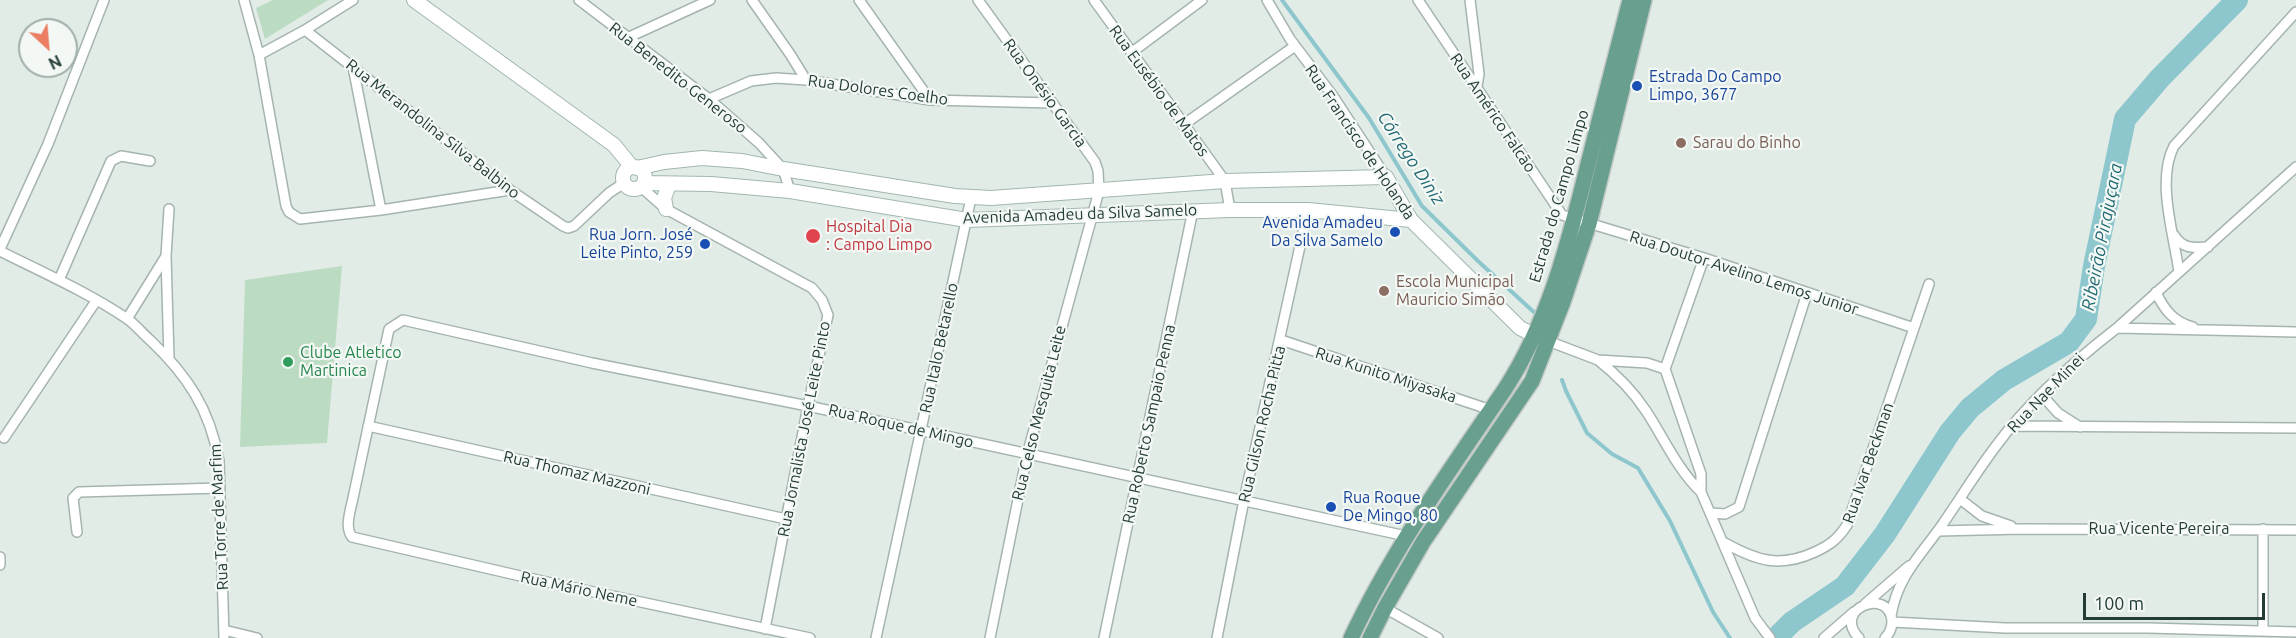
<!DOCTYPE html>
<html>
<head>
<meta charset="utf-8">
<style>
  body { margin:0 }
  #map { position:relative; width:2296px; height:638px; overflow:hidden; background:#e2ece7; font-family:Ubuntu,sans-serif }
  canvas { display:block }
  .north { position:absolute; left:18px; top:18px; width:60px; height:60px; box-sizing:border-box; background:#f3f8f5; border:2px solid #a0ada8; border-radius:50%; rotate:154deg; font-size:16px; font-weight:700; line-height:24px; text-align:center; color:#233c34 }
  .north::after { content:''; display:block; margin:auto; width:21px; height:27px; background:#ea7d62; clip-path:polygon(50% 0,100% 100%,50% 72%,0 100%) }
  .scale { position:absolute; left:2083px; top:593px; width:182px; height:27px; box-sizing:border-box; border:3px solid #233c34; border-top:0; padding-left:8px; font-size:18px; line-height:21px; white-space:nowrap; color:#233c34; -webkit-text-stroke:4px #f3f8f5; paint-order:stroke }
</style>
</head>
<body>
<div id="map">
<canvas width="2296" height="638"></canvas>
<div class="north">N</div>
<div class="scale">100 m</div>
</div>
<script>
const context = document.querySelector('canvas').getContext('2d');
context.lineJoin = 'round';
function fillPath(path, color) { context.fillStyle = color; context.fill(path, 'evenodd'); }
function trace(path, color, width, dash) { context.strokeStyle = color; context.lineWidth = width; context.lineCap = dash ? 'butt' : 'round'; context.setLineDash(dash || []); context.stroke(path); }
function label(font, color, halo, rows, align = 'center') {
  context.font = font + ' Ubuntu,sans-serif'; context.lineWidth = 4.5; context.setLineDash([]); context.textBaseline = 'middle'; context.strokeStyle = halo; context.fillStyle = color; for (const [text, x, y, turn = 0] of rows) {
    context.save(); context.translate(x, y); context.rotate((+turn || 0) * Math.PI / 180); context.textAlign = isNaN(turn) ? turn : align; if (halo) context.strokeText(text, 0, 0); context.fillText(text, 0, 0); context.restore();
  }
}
fillPath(new Path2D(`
  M273 0H328L265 39 256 8Z
  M342 266 327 443 240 447 245 280Z`), '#bcdbc3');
trace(new Path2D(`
  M1282 0 1369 118 1422 206 1479 262 1536 314
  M1562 380 1566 391 1587 433 1612 454 1638 468 1670 521 1713 612 1730 638`), '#8dc7cd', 4);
trace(new Path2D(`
  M1776 638 1792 622 1845 586 1885 534 1950 432 1970 408 2004 380 2069 342 2086 319 2094 266 2125 119 2160 78 2237 0`), '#8dc7cd', 22);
const street = new Path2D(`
  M244 0 259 55
  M353 0 305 30 259 55 286 206 289 212 300 219 381 210 510 190
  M579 0 709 99 759 143 783 169 790 191
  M752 0 790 54 806 80
  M859 0 930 100
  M978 0 1095 162 1098 171 1099 191 1027 455 990 638
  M1094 0 1225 181 1230 210
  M1267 0 1290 39 1333 96 1386 177
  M1418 0 1562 215 1704 258 1914 328
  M1470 0 1479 74 1477 86
  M305 30 510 190 563 226 568 228 574 226 609 193 624 183
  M627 38 710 0
  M1131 53 1202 0
  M353 67 381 210
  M709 99 751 81 776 78 806 80 930 100 1052 103
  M1183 125 1295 46
  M641 187 666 209 812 288 822 300 828 315 808 406 765 629
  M169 209 166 256 169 358
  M2174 235C2182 249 2194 248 2208 247
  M0 249 48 144 104 0
  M0 251C42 272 87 292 126 318 135 324 142 333 150 340 187 375 210 409 219 461L224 638
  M2179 272C2174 235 2156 180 2174 146L2296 12
  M59 280 111 161 121 156 150 161
  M2156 292C2164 310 2174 322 2193 327
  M127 319 166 256
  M2117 328 2296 332
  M1281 340 1491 410
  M1548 341 1598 360 1647 363 1665 369
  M1598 360C1617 375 1633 391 1646 411 1664 438 1677 469 1701 492L1755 618 1770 638
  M1665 369 1701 474V492
  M1665 369 1704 258
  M2041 394 2058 413 2080 427
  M368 426 786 519
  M2012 426 2296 428
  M4 438 96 301
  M1960 499 1982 516 2011 526
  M1710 513 1725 514 1739 507 1807 293
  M1938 531 2022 529 2296 530
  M77 532 73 498 79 492 220 488
  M1725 543C1757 561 1780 568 1815 552 1830 545 1838 539 1847 525L1929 284
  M0 557V565
  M1865 604 1909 566
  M1385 608 1438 638
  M1891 616C1897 577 1921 555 1942 525 1960 499 1977 471 1996 446 2029 401 2073 362 2117 328L2296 167
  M1892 622 2005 628H2148L2296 632
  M224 630 257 638
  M2263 631V529
  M810 638 542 581 352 537C344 527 351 509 353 498L389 329 403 320 592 363 808 406 1406 536
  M876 638 971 198
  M1104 638 1193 210
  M1217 638 1244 500 1308 210
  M1824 638 1854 612
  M1859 638C1831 609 1889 586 1892 621 1892 628 1890 633 1885 638`);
const secondary = new Path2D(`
  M414 0 614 145 632 167
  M623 178a11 11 0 1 1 22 0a11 11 0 1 1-22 0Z
  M637 168 664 162 702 158 742 161 783 169 955 196 991 198 1225 181 1386 177 1411 220 1520 328 1542 339
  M644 183 711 184 790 191 967 220 1230 210H1308L1411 220
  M666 209 664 198 669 185`);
const primary = new Path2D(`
  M1351 638C1393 549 1450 470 1505 389 1549 321 1569 241 1588 164 1602 109 1616 54 1630 0
  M1370 638 1385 608 1423 542 1532 381 1563 302 1589 224 1644 0`);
trace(street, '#a5b4ae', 12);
trace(secondary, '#a1b7ae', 16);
trace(primary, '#c1c8c6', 18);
trace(street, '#fff', 9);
trace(secondary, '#fff', 14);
trace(primary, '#699f8e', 15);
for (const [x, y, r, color] of [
  [1637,86,6,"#1a4fb4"],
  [1681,143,6,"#8d6e63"],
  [1395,232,6,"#1a4fb4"],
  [813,236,8,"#e0444e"],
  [705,244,6,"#1a4fb4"],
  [1384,291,6,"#8d6e63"],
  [288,362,6,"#2e9e5b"],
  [1331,507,6,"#1a4fb4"]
]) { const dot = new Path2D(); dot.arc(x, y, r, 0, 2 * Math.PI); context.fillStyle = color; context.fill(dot); trace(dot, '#f3f8f5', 2); }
label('16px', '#164399', '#f3f8f5', [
  ["Estrada Do Campo",1649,77],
  ["Limpo, 3677",1649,95],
  ["Avenida Amadeu",1383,223,"right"],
  ["Da Silva Samelo",1383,241,"right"],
  ["Rua Jorn. José",693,235,"right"],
  ["Leite Pinto, 259",693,253,"right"],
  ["Rua Roque",1343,498],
  ["De Mingo, 80",1343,516]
], 'left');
label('16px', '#233c34', '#f3f8f5', [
  ["Rua Benedito Generoso",678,78,38],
  ["Rua Dolores Coelho",878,90,8],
  ["Rua Eusébio de Matos",1159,91,54],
  ["Rua Onésio Garcia",1045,93,54],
  ["Rua Américo Falcão",1493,113,56],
  ["Rua Merandolina Silva Balbino",433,129,38],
  ["Rua Francisco de Holanda",1360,142,56],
  ["Estrada do Campo Limpo",1559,196,-74],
  ["Avenida Amadeu da Silva Samelo",1080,214,-2],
  ["Rua Doutor Avelino Lemos Junior",1744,273,18],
  ["Rua Italo Betarello",939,348,-78],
  ["Rua Kunito Miyasaka",1386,375,18],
  ["Rua Nae Minei",2046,393,-46],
  ["Rua Celso Mesquita Leite",1039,413,-76],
  ["Rua Roberto Sampaio Penna",1149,424,-78],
  ["Rua Gilson Rocha Pitta",1262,424,-77],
  ["Rua Roque de Mingo",901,426,13],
  ["Rua Jornalista José Leite Pinto",804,429,-79],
  ["Rua Ivar Beckman",1868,463,-71],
  ["Rua Thomaz Mazzoni",577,473,13],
  ["Rua Torre de Marfim",219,517,-93],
  ["Rua Vicente Pereira",2159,529],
  ["Rua Mário Neme",579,589,12]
]);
label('16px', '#785e54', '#f3f8f5', [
  ["Sarau do Binho",1693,143],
  ["Escola Municipal",1396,282],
  ["Mauricio Simão",1396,300]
], 'left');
label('16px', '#be3a42', '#f3f8f5', [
  ["Hospital Dia",826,227],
  [": Campo Limpo",826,245]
], 'left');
label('16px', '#27864d', '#f3f8f5', [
  ["Clube Atletico",300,353],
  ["Martinica",300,371]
], 'left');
label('italic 18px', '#216a74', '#f3f8f5', [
  ["Córrego Diniz",1411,158,57],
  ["Ribeirão Pirajuçara",2102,237,-79]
]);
</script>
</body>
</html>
